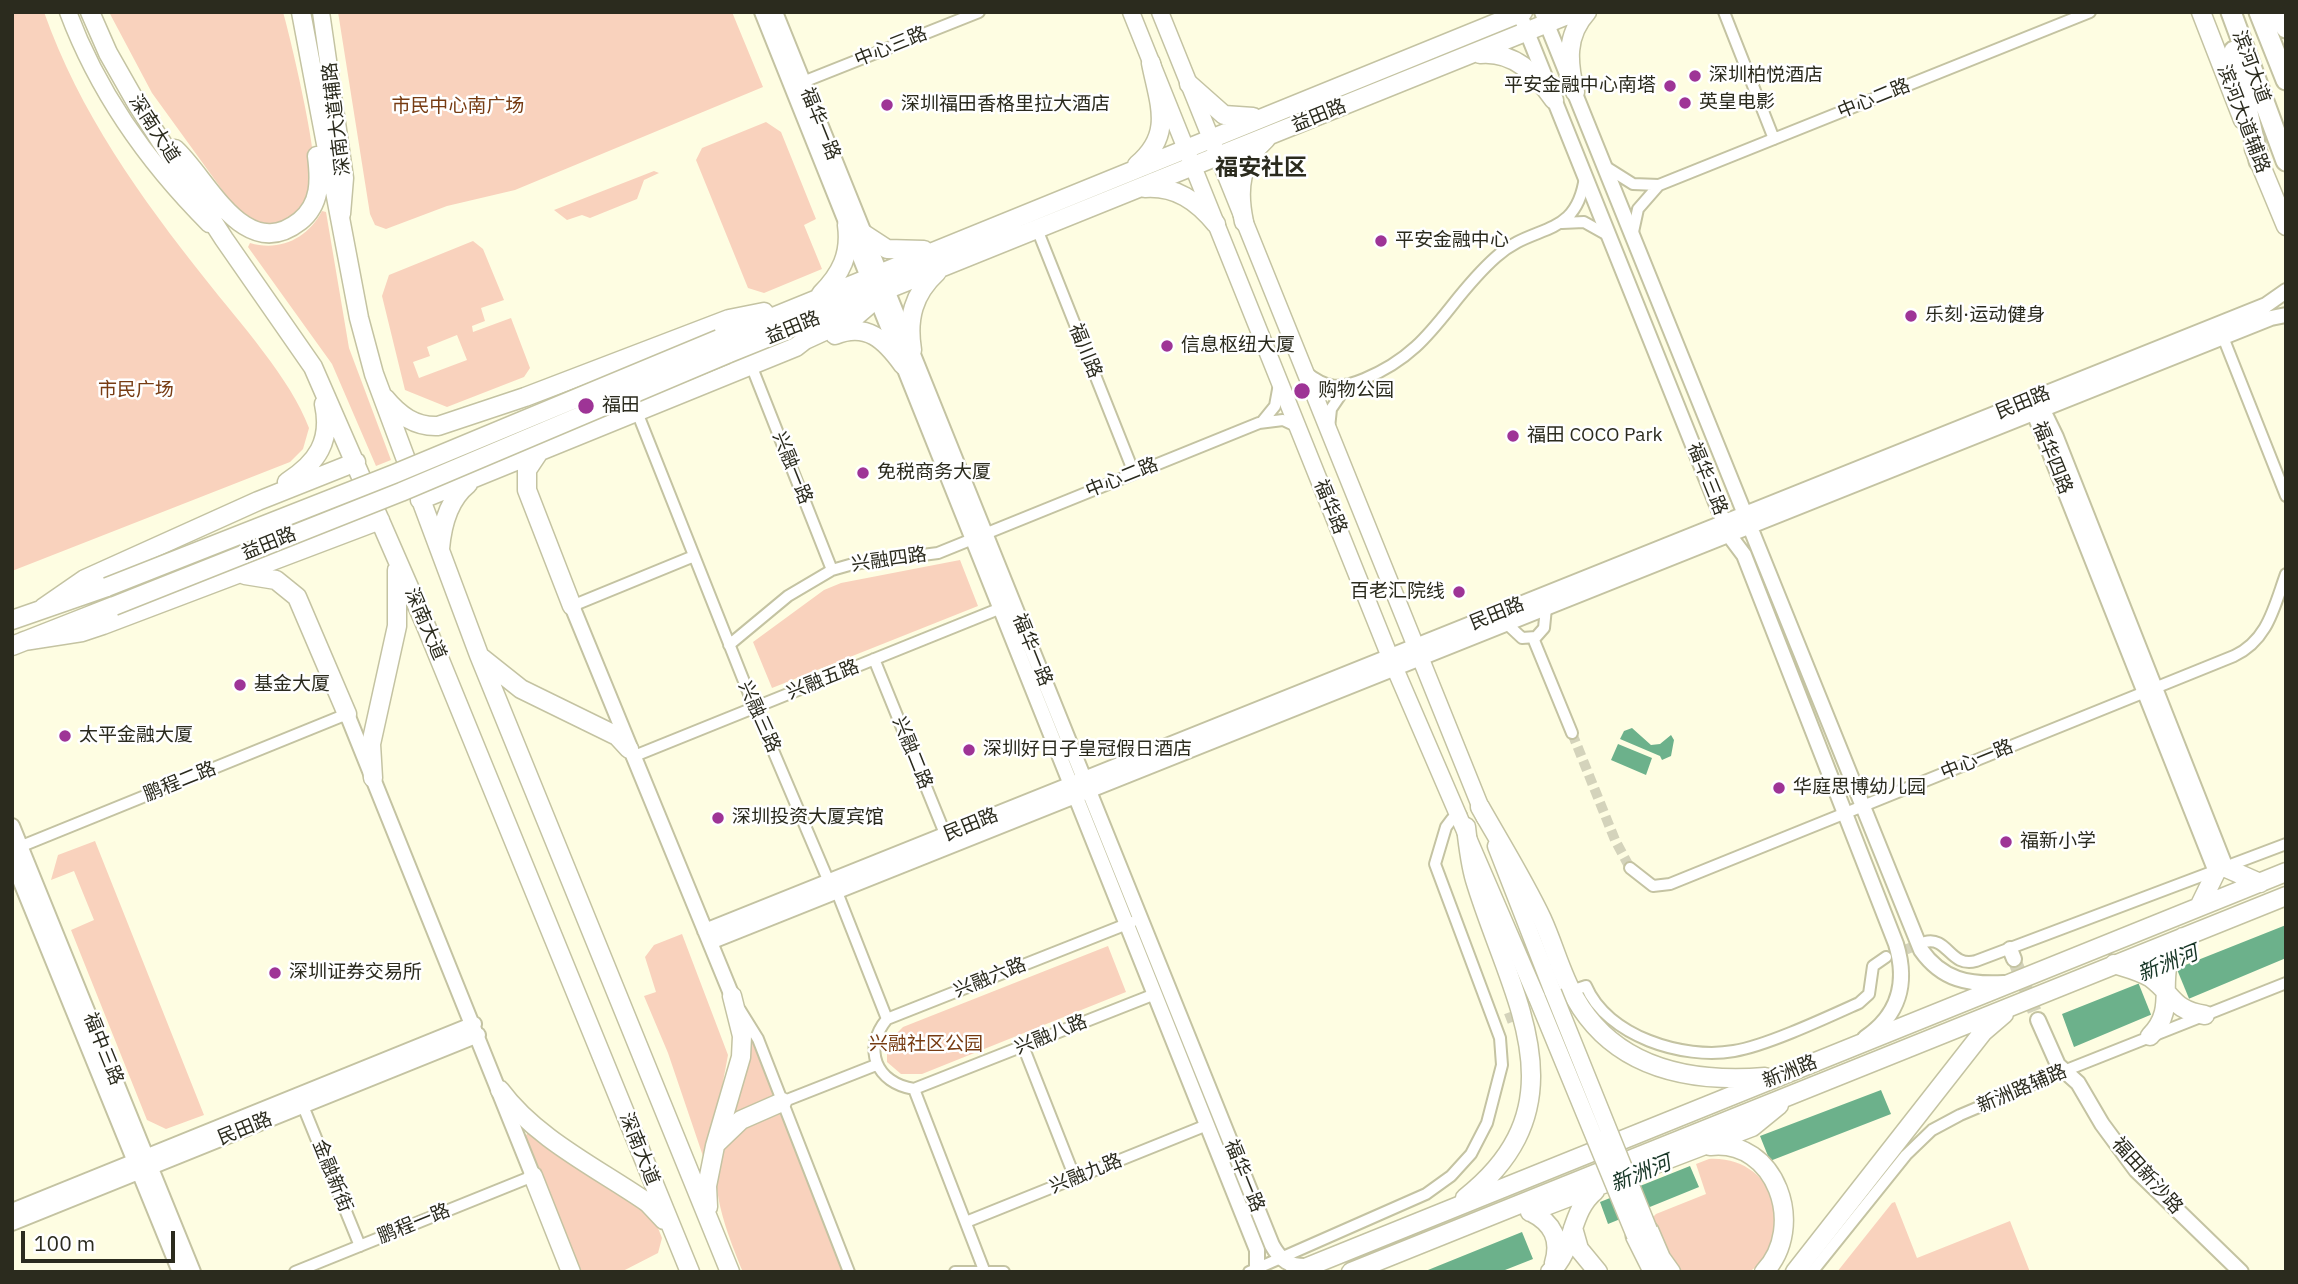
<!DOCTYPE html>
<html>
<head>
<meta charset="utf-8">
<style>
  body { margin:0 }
  #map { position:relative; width:2298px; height:1284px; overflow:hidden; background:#fefde2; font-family:"IBM Plex Sans",sans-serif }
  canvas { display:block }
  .frame { position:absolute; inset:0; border:14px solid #2b2b1e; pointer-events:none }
  .scale { position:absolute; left:21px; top:1231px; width:154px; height:32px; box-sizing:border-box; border:4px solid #2b2b1e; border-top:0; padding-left:9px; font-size:21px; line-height:24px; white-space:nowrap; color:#2b2b1e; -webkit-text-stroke:5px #fff; paint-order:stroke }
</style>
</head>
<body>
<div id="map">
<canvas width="2298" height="1284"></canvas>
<div class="frame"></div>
<div class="scale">100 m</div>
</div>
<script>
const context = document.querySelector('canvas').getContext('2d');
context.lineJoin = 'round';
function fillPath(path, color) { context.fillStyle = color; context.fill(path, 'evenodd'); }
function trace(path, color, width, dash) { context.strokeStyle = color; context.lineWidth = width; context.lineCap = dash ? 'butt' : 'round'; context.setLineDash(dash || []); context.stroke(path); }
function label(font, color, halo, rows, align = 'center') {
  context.font = font + ' "IBM Plex Sans","Noto Sans SC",sans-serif'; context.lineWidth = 5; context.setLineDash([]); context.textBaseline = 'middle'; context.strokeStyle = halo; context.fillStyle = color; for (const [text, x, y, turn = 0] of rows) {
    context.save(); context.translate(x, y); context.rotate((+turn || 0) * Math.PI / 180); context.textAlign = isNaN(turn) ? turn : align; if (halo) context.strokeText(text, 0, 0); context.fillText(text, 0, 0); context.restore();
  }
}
fillPath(new Path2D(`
  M12 12H44C79 112 141 198 206 280 239 322 291 379 309 428L303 449 290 462 12 571Z
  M109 12H283C291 40 319 158 314 181 310 200 301 213 284 222 266 232 250 220 236 209L152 93Z
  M338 12H732L763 87 515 190 447 206 386 229 375 225 370 214Z
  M766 122 781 132 816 219 804 225 822 269 764 293 748 288 696 160 702 148Z
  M654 171 659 173 644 180 637 199 590 218 582 215 567 220 554 210Z
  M322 211 326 212 349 348 391 460 376 466 332 364 248 247 250 243C280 252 308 238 322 211Z
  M473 241 483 249 504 300 481 308 485 321 472 326 473 332 511 318 530 368 524 377 447 407 405 390 382 296 389 275ZM457 335 467 360 419 378 413 362 430 356 427 347Z
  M960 560 978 606 772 688 753 642 824 590 841 583Z
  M95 841 204 1115 166 1129 147 1120 71 930 94 920 74 871 51 880 58 855Z
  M682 934 728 1055 708 1162H705L668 1053 644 996 656 992 645 957 654 945Z
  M1108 946 1126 992 922 1074H901L887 1062V1043L903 1027Z
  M749 1034 775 1099 735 1119 725 1118Z
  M780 1110 846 1272H743C730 1239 700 1172 728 1140 741 1125 763 1118 780 1110Z
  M528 1133 536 1134 654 1218 662 1238 658 1253 621 1272H582L526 1148 524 1137Z
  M1709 1159C1775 1155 1805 1238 1749 1272H1680L1651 1219 1656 1214 1706 1194 1696 1164Z
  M1895 1202 1917 1258 2010 1221 2030 1272H1837L1892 1203Z`), '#f9d2bd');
fillPath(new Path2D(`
  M1632 728 1651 745 1660 744 1671 735 1674 740 1671 756 1662 760 1660 756 1620 739 1624 731Z
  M1618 744 1652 758 1646 775 1611 760Z
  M2286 925V958L2074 1047 2062 1014Z
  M1881 1090 1891 1114 1770 1161 1760 1136Z
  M1690 1166 1699 1187 1608 1224 1600 1202Z
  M1522 1232 1533 1259 1500 1272H1423Z`), '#6cb18b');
fillPath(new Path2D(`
  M2176 967 2190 1001 2152 1017 2138 982Z`), '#fefde2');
trace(new Path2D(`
  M1572 733 1615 840 1630 868
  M1892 955 1925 942
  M1506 1019 1546 1003`), '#d4d3bb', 10, [10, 5]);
trace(new Path2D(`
  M2014 959 2038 1020`), '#d4d3bb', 14, [14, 7]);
const minor = new Path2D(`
  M1724 12 1774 139
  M803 82 979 12
  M1606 167 1633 184 1659 185 2090 12
  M1562 223 1584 222 1609 236
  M1037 229 1134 473
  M1633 232 1638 209 1659 185
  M2221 332 2286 496
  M751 365 832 570
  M1306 372C1327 389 1340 389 1364 379 1433 351 1445 302 1496 257 1534 222 1576 240 1585 177
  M637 412 749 694 829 882 837 892 887 1019
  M1262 422 1275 406 1279 384
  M1329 428 1331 409 1346 387
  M572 606 694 556
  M1507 624 1522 638 1536 637 1544 628 1546 608
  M1533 638 1572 733
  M729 645 788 596 832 570 853 564 938 553 1259 423 1283 420 1298 427
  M874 659 948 841
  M632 757 1006 606
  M12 850 347 714
  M1630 868 1653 886 1670 884 2234 656C2268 640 2274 607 2286 574
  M1132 922 887 1019C862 1049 876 1083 914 1089L1155 994
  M1925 942C1948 936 1950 968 1976 961L2286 844
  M1577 989 1586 986C1607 1036 1683 1060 1734 1051 1766 1046 1828 1017 1859 1003L1869 994 1873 966 1886 957
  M740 1010 758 1039 849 1272
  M1023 1046 1075 1178
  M914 1089 984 1270
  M782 1102 876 1065
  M303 1106 360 1246
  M966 1222 1207 1125
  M295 1272 533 1176
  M955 1272H1004
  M1249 1272 1426 1194 1451 1176 1471 1154 1487 1123 1502 1065 1500 1038 1435 864 1446 827 1452 819 1461 815
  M1812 1272 1906 1155 1932 1130 1960 1115 2064 1071 2286 983`);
const tertiary = new Path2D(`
  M762 12 1257 1250V1272
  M775 12 1272 1245C1280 1260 1290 1267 1307 1266
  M1519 12 1729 535 1744 555 1896 944C1908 983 1899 1015 1865 1038
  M1542 12 1921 950C1942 980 1969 985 2004 983
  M2034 403V413L2216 872
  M2040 404 2056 437 2226 868
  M572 606 732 996
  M347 714 533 1176
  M12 826 193 1272
  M12 860 180 1272
  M705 931 2266 305 2286 291
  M710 942 2271 318 2286 315
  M2010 949 2014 959
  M2038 1020 2058 1065 2078 1083 2102 1124 2136 1170 2241 1272
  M12 1211 474 1024
  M12 1223 478 1035`);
const secondary = new Path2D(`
  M68 12C98 92 149 164 209 224
  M321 12 345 178 342 214
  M1131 12 1390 657 1537 998
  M1160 12 1485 818
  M1496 846 1553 992`);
const primary = new Path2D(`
  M90 12 108 53 137 104 224 239 313 367 426 626 690 1272
  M301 12 359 318 374 374 479 655 730 1272
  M2201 12 2243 120
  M1480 54C1514 51 1536 74 1554 100
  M1189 84 1224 115 1253 117
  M1575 92C1568 63 1565 36 1587 12
  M175 149C208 179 244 265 300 221 321 204 320 180 317 156
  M2254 149 2286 226
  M1137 165C1174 134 1159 104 1151 63
  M1145 188C1176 186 1197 201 1216 224
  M1244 222C1237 189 1240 162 1266 139
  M864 234 887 249 924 250
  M821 294C841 274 851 254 847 225
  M835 335C867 322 885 340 903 365
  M719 339 1523 12
  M912 350C907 319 913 294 937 272
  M727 354 1575 12
  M385 398C399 415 415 427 438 426L525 397 729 319 764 312
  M539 452 527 470V490L572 606
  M287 482C317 463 332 441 324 404
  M420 500 796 347 805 340 855 317 876 299
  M440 549C442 525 448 500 468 484
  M245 575 276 580 297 597 347 714
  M43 608 85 579 258 501 356 462
  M12 620 107 587
  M24 641 82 632 103 625 380 520
  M12 646 114 606
  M482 658 521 689 617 736 629 749
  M373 778 371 744 397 626V570
  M1480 807C1501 844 1524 881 1542 919 1554 945 1561 974 1575 998 1615 1069 1690 1083 1765 1077
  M2226 868 2260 883
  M2199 907 2216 872
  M2114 964C2127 968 2140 971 2151 978 2174 995 2172 1010 2205 1015
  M2150 1036C2182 1004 2149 974 2183 937
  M500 1090C536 1139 599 1169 648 1203L664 1220
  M717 1143 741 1120 782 1102
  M1710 1146C1776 1138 1807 1227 1764 1272
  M533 1176 571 1272
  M1465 1198C1587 1102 1509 994 1475 880 1470 863 1468 845 1466 827
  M708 1207 707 1186 715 1146 741 1057 742 1036 732 996
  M1530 1212 1752 1127 1779 1105
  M1531 1212C1553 1223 1561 1240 1554 1263
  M1573 1228 1579 1249 1598 1272
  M1649 1230 1661 1258 1671 1272
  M1635 1236 1653 1272
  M1295 1272 2286 872
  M1351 1272 2286 896
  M1550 1272C1575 1250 1569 1212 1595 1191
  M1795 1272 1983 1032 2004 1014`);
const trunk = new Path2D(`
  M2231 12 2286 161
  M2259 12 2286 80
  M2276 12 2286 28
  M2234 51 2259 161`);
trace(minor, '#c4c3a2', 14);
trace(tertiary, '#c4c3a2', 18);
trace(secondary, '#c4c3a2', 19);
trace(primary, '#c4c3a2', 21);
trace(trunk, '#c4c3a2', 23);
trace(minor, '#fff', 10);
trace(tertiary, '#fff', 14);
trace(secondary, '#fff', 16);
trace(primary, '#fff', 18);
trace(trunk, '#fff', 19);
const secondaryBridge = new Path2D(`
  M1553 992 1649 1230
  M1537 998 1635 1236`);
const primaryBridge = new Path2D(`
  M107 587 394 474 719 339
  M114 606 401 492 727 354`);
trace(secondaryBridge, '#c4c3a2', 19, []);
trace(primaryBridge, '#c4c3a2', 21, []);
trace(secondaryBridge, '#fff', 16);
trace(primaryBridge, '#fff', 18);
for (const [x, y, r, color] of [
  [1695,76,7,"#9e3496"],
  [1670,86,7,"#9e3496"],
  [1685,103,7,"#9e3496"],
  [887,105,7,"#9e3496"],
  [1381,241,7,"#9e3496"],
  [1911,316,7,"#9e3496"],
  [1167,346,7,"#9e3496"],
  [1302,391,9,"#9e3496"],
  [586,406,9,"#9e3496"],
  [1513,436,7,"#9e3496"],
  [863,473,7,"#9e3496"],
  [1459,592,7,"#9e3496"],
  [240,685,7,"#9e3496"],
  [65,736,7,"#9e3496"],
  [969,750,7,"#9e3496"],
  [1779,788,7,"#9e3496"],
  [718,818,7,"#9e3496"],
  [2006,842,7,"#9e3496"],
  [275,973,7,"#9e3496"]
]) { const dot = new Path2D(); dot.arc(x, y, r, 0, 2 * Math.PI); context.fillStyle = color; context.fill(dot); trace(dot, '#fff', 2.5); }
label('19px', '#2b2b1e', '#fff', [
  ["中心三路",891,47,-22],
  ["滨河大道",2251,67,70],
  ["中心二路",1874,99,-22],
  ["益田路",1319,116,-22],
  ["深南大道辅路",337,119,-97],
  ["滨河大道辅路",2243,119,69],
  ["福华一路",820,124,68],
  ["深南大道",154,129,57],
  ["益田路",793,328,-22],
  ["福川路",1085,351,68],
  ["民田路",2023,403,-22],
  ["福华四路",2052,458,68],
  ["兴融一路",792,468,68],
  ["中心二路",1122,478,-22],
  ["福华三路",1707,479,68],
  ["福华路",1330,507,68],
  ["益田路",269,544,-22],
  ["兴融四路",889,560,-8],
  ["民田路",1497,614,-22],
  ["深南大道",425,624,67],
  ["福华一路",1032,650,68],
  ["兴融五路",823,680,-22],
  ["兴融三路",759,717,66],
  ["兴融二路",912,753,68],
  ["中心一路",1977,760,-22],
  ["鹏程二路",180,782,-22],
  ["民田路",971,825,-22],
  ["兴融六路",990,978,-22],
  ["兴融八路",1051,1035,-22],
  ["福中三路",103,1049,68],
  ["新洲路",1790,1072,-22],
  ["新洲路辅路",2022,1089,-23],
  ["民田路",245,1129,-22],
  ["深南大道",639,1149,68],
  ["兴融九路",1086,1174,-22],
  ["金融新街",332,1176,68],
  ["福华一路",1244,1176,68],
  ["福田新沙路",2147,1176,48],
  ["鹏程一路",414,1224,-22]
]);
label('19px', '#2b2b1e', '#fff', [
  ["深圳柏悦酒店",1709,76],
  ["平安金融中心南塔",1656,86,"right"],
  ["英皇电影",1699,103],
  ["深圳福田香格里拉大酒店",901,105],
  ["平安金融中心",1395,241],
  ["乐刻·运动健身",1925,316],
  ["信息枢纽大厦",1181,346],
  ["购物公园",1318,391],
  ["福田",602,406],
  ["福田 COCO Park",1527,436],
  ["免税商务大厦",877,473],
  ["百老汇院线",1445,592,"right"],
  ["基金大厦",254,685],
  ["太平金融大厦",79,736],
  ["深圳好日子皇冠假日酒店",983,750],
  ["华庭思博幼儿园",1793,788],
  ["深圳投资大厦宾馆",732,818],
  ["福新小学",2020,842],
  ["深圳证券交易所",289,973]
], 'left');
label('19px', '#773c13', '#fff', [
  ["市民中心南广场",458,107],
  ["市民广场",136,391],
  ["兴融社区公园",926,1045]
]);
label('italic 21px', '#163525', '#fff', [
  ["新洲河",2168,964,-22],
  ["新洲河",1641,1174,-22]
]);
label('bold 23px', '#2b2b1e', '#fff', [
  ["福安社区",1261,168]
]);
</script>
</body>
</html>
